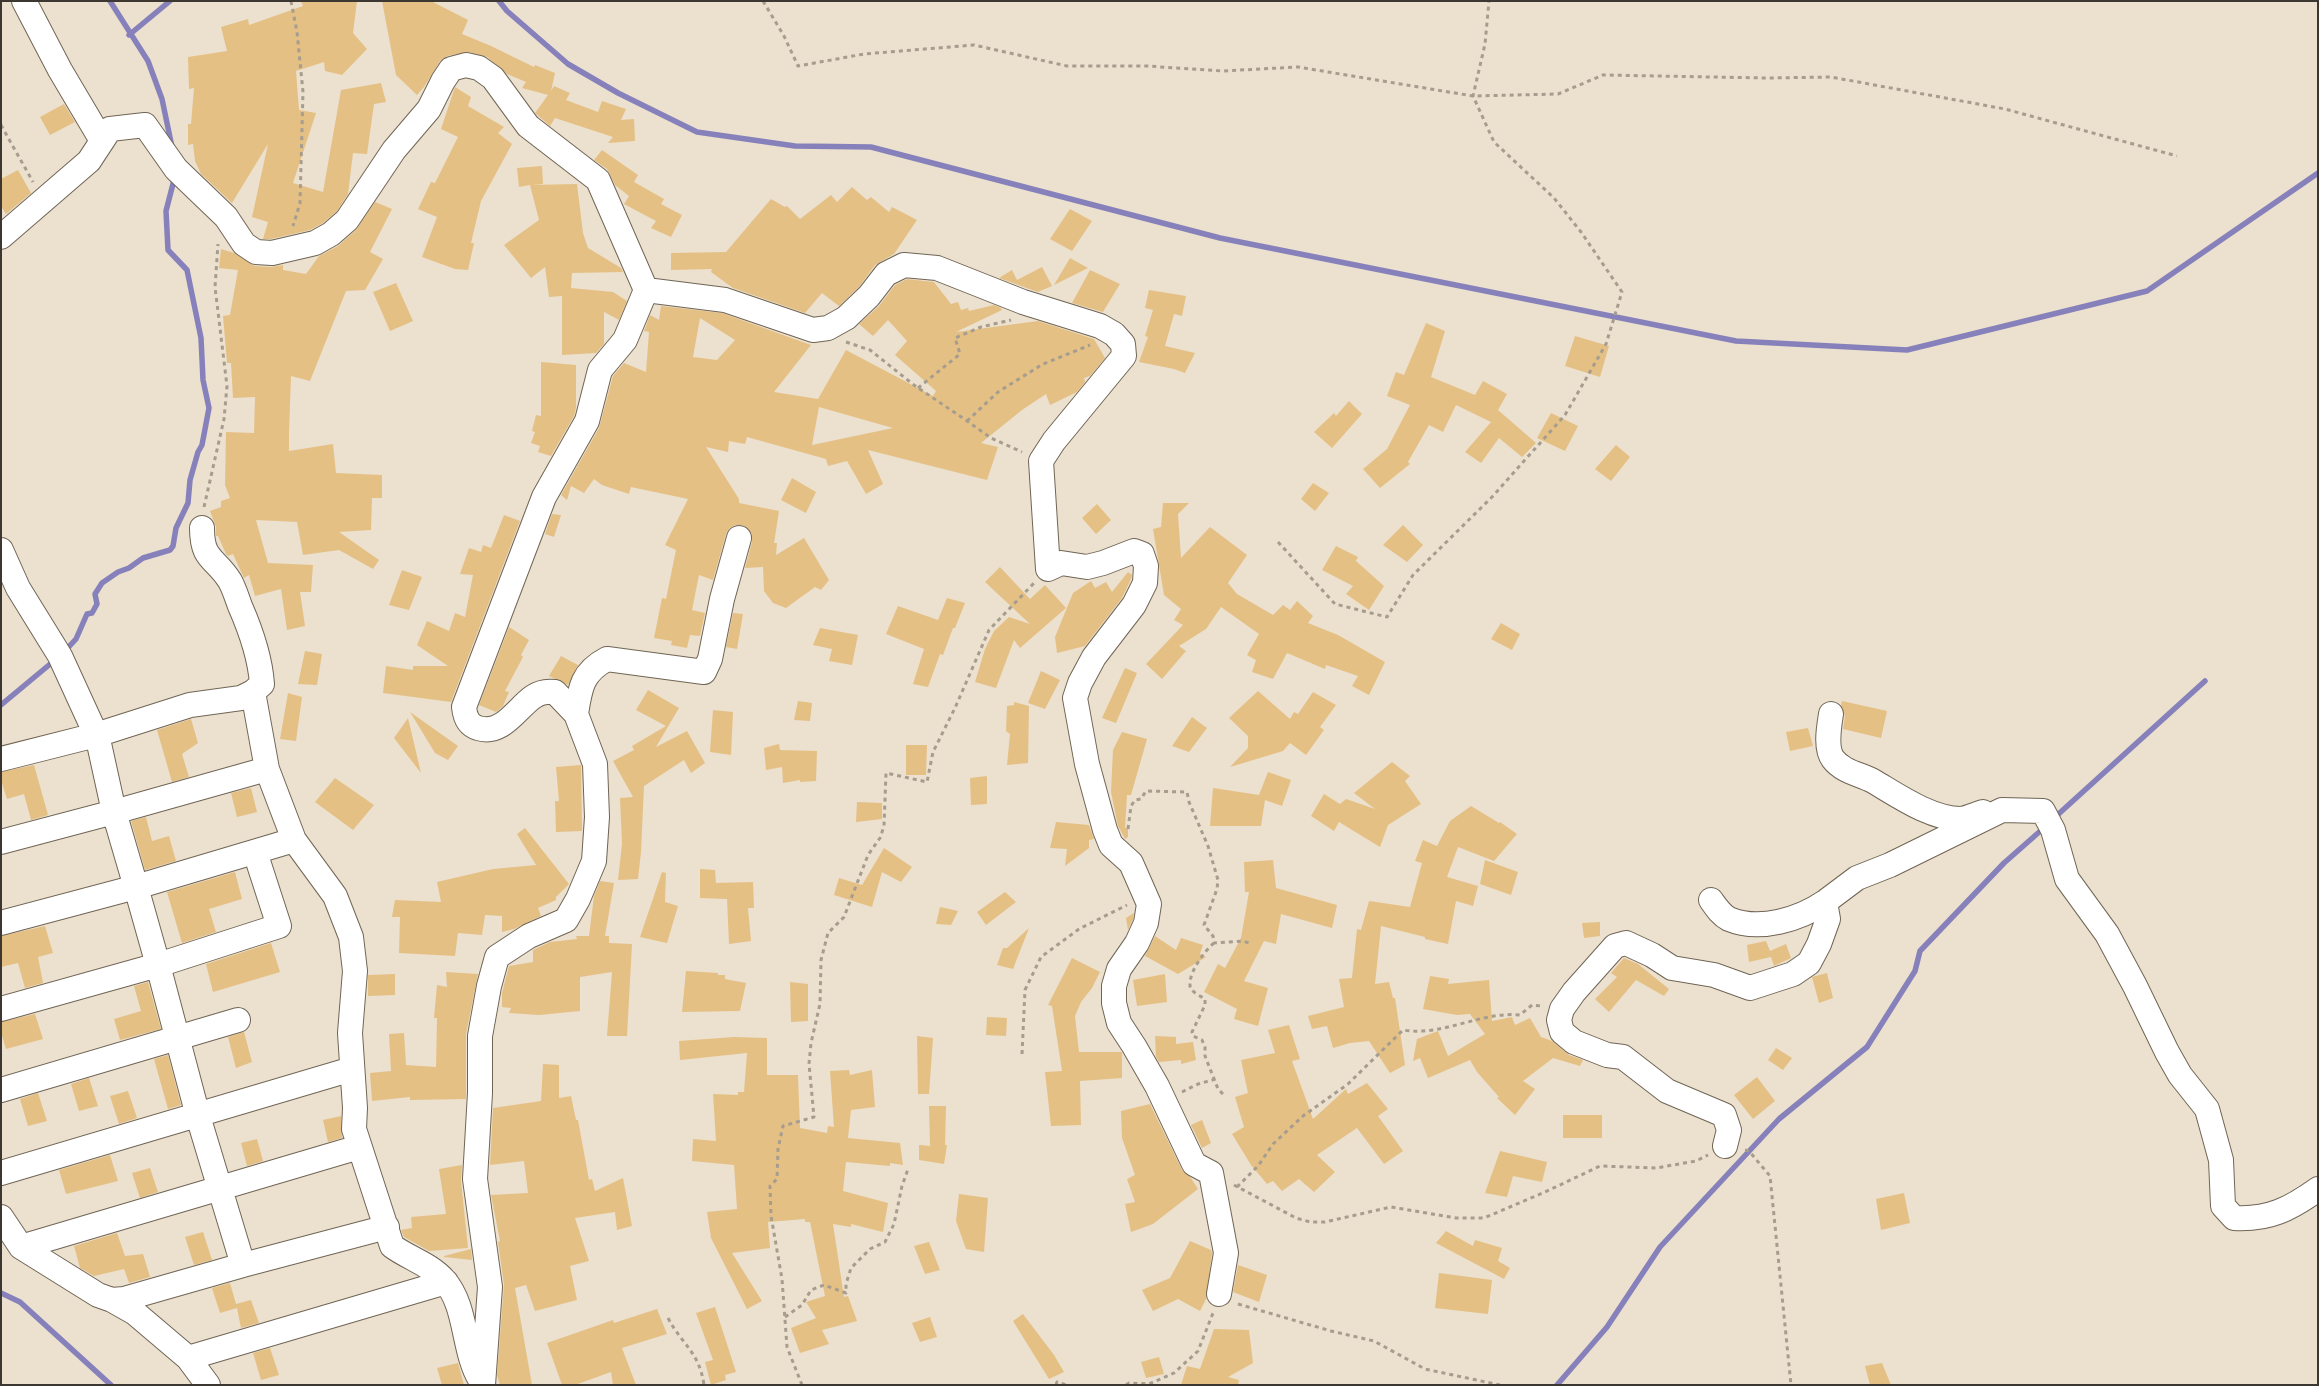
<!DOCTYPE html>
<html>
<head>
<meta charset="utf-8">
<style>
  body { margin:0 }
  #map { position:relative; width:2319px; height:1386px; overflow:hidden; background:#ece0ce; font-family:"Titillium Web",sans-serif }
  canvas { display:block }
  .frame { position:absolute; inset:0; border:2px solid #3c3730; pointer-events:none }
</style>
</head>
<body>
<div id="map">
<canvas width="2319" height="1386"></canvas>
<div class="frame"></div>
</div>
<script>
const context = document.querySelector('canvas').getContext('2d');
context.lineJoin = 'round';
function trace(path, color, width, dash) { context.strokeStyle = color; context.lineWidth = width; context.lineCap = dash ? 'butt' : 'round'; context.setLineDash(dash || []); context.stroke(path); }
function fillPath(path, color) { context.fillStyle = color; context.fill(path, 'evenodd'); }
trace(new Path2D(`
  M110 1 148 61 162 99 172 147
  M499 1 507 11 568 64 618 93 697 132 795 146 871 147 1220 238 1736 341 1907 350 2147 291 2318 173
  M129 35 170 1
  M64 652 76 639 87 614 92 613 97 604 95 594 102 583 118 572 129 568 143 558 170 550 173 546 176 528 188 503 190 480 198 452 202 445 209 408 203 380 201 338 187 270 168 250 166 211 175 176
  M1 705 55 660
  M2053 819 2205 681
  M1 1293 20 1302 111 1385
  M1557 1385 1607 1327 1660 1247 1779 1119 1867 1047 1915 971 1920 951 2004 863 2046 826`), '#8681bb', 5.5);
fillPath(new Path2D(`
  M301 1H357L353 33 367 49 342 75 325 71 324 62 296 71 299 110 316 113 293 183 323 192 341 90 381 83 386 102 374 104 367 154 353 153 348 194 337 211 323 223 310 230 271 239H263L268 222 252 217 268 144 232 203 201 174 195 161 193 144 188 145V124H191L194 88 189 89 188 57 227 51 221 27 248 19 249 25 303 6Z
  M382 1H431L468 20 462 34 491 46 534 67 535 65 555 73 551 91 554 86 570 93 566 100 598 112 602 101 626 109 621 120 634 119 635 141 608 143 613 137 555 118 550 126 535 113 548 95 522 88 526 82 507 74 487 57 469 52 447 56 440 61 424 87 417 95 396 75Z
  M455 87 471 97 468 106 504 127 498 133 512 144 481 201 471 243H474L468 270 455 269 422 257 437 217 418 209 431 182 435 183 458 137 441 129Z
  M64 104 75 122 50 135 40 117Z
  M602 150 638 175 634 182 664 199 661 204 682 215 671 237 651 228 656 221 624 204 629 196 615 185 607 169 594 160Z
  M542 166 543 184 532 185 577 184 583 233 588 248 621 268 623 272 572 273 571 288 613 292 627 301 619 320 604 312V344L596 353 562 355V296L549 297 545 267 531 278 504 245 539 220 530 185 519 187 517 168Z
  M18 170 31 193 6 214 1 206V179Z
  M852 187 867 200 871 197 889 212 892 207 917 220 894 254 875 265 859 287 839 306 822 293 805 313 733 288 711 272 712 269 671 270V253L726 252 771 199 785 207 787 206 800 219 831 195 837 202Z
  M375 202 392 209 370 252 383 259 365 290 346 291 310 381 291 376 289 433V451L333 444 336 473 382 475V498H372L371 530 339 532 379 560 373 569 339 550 303 555 297 522 256 520 268 563 313 565 311 592H300L305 626 287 630 281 589 255 596 249 575 244 578 233 554 228 556 226 554 218 536H216V527L210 511 221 507V501L230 498 225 485 226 432 254 433 255 397 233 398 231 363H227L223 316 230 315 238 270 219 268 221 249 234 253 255 266 271 267 283 265V270L306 274 319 256 338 246 356 230Z
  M1070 209 1092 221 1072 251 1050 239Z
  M1070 258 1088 268 1054 285Z
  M1042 267 1052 286 1038 292 999 278 1012 270 1017 280Z
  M1090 270 1120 284 1103 312 1072 303Z
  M907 279 934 282 951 304 958 302 961 310 968 308 969 311 994 305 1001 308 1002 310 956 332 1038 321 1094 339 1105 358 1090 376 1084 378 1085 382 1077 392 1050 405 1046 394 1022 410 981 443 998 447 987 480 868 450 883 484 866 494 847 461 828 466 826 459 747 437 745 444 729 441 728 452 706 447 739 499V503L779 511 774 543H777L776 555 804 538 829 580 821 590 815 587 786 608 773 603 764 591 763 567 745 568 752 542V534L743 525H735L729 529 726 534 713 580 699 575 692 610 705 613 700 636 690 635 687 648 671 645 672 641 654 638 662 598 666 599 676 550 665 545 688 499 631 487 629 494 602 485 594 479 584 493 571 486 567 500 561 495 599 428 613 376 624 363 646 372 649 332 644 331 650 315 659 320 661 306 722 313 811 345 774 392 818 399 846 350 933 396 936 391 895 355 907 341 888 320 873 336 859 324 879 306 895 285ZM700 318 735 340 717 360 693 357ZM819 407 893 428 812 445Z
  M396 283 413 321 390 331 373 292Z
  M1149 290 1186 296 1182 316 1174 314 1165 346 1195 353 1185 373 1174 369 1139 362 1148 337 1145 336 1153 310 1145 308Z
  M1426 323 1445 331 1431 377 1475 395 1483 381 1507 394 1498 410 1536 443 1522 457 1499 438 1481 463 1465 452 1491 422 1456 405 1443 432 1429 425 1408 462 1410 464 1380 488 1363 469 1387 449 1410 405 1387 396 1396 372 1404 375Z
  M1575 336 1609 346 1600 377 1565 366Z
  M541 362 576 365V408L574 416 551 456 538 452 540 446 531 443 535 432 532 431 536 415 541 416Z
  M1349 401 1362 414 1332 448 1314 432 1334 413 1336 416Z
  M1551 413 1578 426 1565 451 1537 438Z
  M1616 445 1630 457 1611 481 1595 469Z
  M792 478 816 492 806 513 781 500Z
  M1313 483 1329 493 1315 511 1301 499Z
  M1163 503H1189L1178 514 1181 558 1210 527 1247 555 1228 583 1237 594 1273 615 1283 605 1290 610 1297 601 1313 616 1308 623 1338 635 1385 662 1369 695 1352 686 1358 676 1326 665 1325 669 1287 653 1273 679 1252 672 1256 660 1247 655 1259 634 1221 607 1206 629 1179 646 1186 651 1162 679 1146 664 1183 625 1174 620 1181 609 1164 595 1153 529 1161 527Z
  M1097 504 1111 520 1096 534 1082 518Z
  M552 514 561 515 554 537 545 534Z
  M504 515 520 521 451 702 383 693 386 666 413 670V666H448L417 645 427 621 449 631 455 613 465 617 473 575 460 574 469 548 481 552 483 545 491 548Z
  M1403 525 1423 545 1407 562 1383 545Z
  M1336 546 1358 557 1356 561 1384 586 1369 610 1346 594 1353 586 1322 570Z
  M1000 567 1030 599 1045 585 1066 608 1020 648 1014 640 996 688 975 682 985 649 994 631 1009 617 1030 624 985 582Z
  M402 570 422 577 409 610 389 605Z
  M1128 572 1132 575 1131 579 1122 598 1085 646 1057 653 1055 637 1073 593 1091 581 1095 588 1106 582 1112 592Z
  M947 598 965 603 955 628H953L943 655 940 654 928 687 913 684 924 649 886 634 898 606 938 620Z
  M733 613 743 614 737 649 726 647Z
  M1501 623 1520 634 1512 650 1491 639Z
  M509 627 529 640 521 655 523 657 505 691 509 692 503 706 496 712 479 705Z
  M820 628 858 635 852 665 829 661 832 649 813 645Z
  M305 651 322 654 317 685 298 684Z
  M561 656 578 665 568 685 549 676Z
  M1125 668 1137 673 1116 723 1102 718Z
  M1041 671 1060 680 1045 709 1028 703Z
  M648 690 679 708 656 747 687 731 705 763 691 773 684 760 644 786 641 852 638 879 618 880 622 844 620 798 633 797 613 761 634 750 632 746 666 726 636 710Z
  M1258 691 1290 719 1294 712 1298 714 1313 692 1336 705 1320 727 1324 730 1306 755 1290 743 1283 751 1230 767 1248 748V736L1229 718Z
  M288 693 302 697 296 741 280 739Z
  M798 701 812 703 810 721 794 720Z
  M1842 701 1887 711 1881 738 1843 729 1845 716 1841 705Z
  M1014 702 1029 706 1028 763 1007 765 1010 734 1006 731 1007 706 1014 705Z
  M713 710 733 712 731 755 710 752Z
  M410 712 458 746 448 760 435 753Z
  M1192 717 1207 728 1189 752 1172 746Z
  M408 718 421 773 394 738Z
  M191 719 198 743 182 754 189 777 172 782 157 730Z
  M1808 728 1813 746 1790 751 1786 732Z
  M1122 732 1147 739 1131 795H1127L1125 828H1128V837L1125 839 1118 826 1111 792 1113 750Z
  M779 744 780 750 817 751 816 781 800 782V780L783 783 782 767 766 770 764 748Z
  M906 745H927L926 775H906Z
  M1392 762 1410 776 1405 781 1421 804 1388 825 1380 847 1339 822 1334 831 1311 816 1324 794 1340 804 1346 799 1375 809 1354 793Z
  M34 765 48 815 31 820 24 794 7 799 1 780V772Z
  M581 765 582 831 556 832 555 801H559L556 767Z
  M1268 772 1291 780 1282 806 1265 800 1261 826H1210L1213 788 1259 795Z
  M987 776V804L971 805 970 778Z
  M335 778 374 805 353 830 315 802Z
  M251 788 257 812 237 817 231 793Z
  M857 802 882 803V819L856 822Z
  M1471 806 1499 823 1500 822 1517 834 1494 861 1458 847 1447 877 1478 886 1473 906 1456 901 1448 944 1425 939V937L1381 926 1375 984 1389 982 1393 998H1395L1405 1065 1390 1073 1369 1041 1350 1043 1333 1048 1327 1026 1312 1029 1308 1016 1344 1007 1339 979 1352 978 1357 929 1361 930 1369 901 1410 907 1422 863 1415 861 1423 840 1437 846 1450 821Z
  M146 817 152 841 169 836 176 861 145 870 131 821Z
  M1056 822 1089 825 1094 839 1089 840V848L1065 866 1067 849 1050 848Z
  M525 828 569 884 556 897V900L538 908 541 916 514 929 502 932V916L485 915 482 935 458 933 455 956 399 953 400 917H392L395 900 441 902 437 882 493 869 536 865 517 834Z
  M884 848 912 867 901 882 882 872 872 907 834 895 839 878 862 885Z
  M1273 860 1276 888 1337 905 1332 928 1281 914 1276 944 1264 941 1244 981 1268 988 1258 1026 1234 1019 1237 1009 1204 992 1218 964 1225 968 1241 938 1249 892H1245L1244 862Z
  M1485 860 1518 872 1511 895 1480 884Z
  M700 869 715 870 716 883 753 882 754 908H748L751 941 729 944 727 899 700 898Z
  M235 872 242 899 209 909 216 932 182 943 167 892Z
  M662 872 666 873 665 902 678 906 667 943 640 937Z
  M600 881 614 883 605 936H609V943L632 944 627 1036H607L612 972 580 977V1011L539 1015 509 1013 511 1008 502 1007V993L509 966 533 962V950L550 942 577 939 576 936H589L594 896Z
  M1005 892 1016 902 986 925 977 912Z
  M940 907 958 911 951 925 936 924Z
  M1134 913 1133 919 1128 930 1126 918Z
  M1600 922V936L1584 938 1582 923Z
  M45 926 53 953 38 957 43 983 25 988 18 963 1 967V936Z
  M1029 928 1013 969 997 965 1003 948H1007Z
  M1155 936 1176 950 1181 938 1203 945 1200 954 1206 957 1178 974 1145 956Z
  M1766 941 1770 951 1786 944 1791 958 1774 966 1771 957 1749 962 1747 945Z
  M271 943 280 972 213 992 206 964Z
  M1072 958 1100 972 1092 988 1081 1002 1075 1016 1079 1052H1122V1078L1080 1081 1081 1125 1051 1126 1045 1072 1062 1071 1052 1006 1048 1005Z
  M1624 958 1638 964 1669 989 1664 996 1636 980 1609 1012 1595 999 1617 977 1611 973Z
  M686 971 718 973V975H725V979L746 983 740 1011 682 1012Z
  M446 972 478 974 466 1034V1099L410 1100V1097L372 1101 370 1073 391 1071 389 1034 404 1033 406 1065 436 1067 437 1018H434L437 985 447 987Z
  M1827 973 1833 998 1819 1003 1812 977Z
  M395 974V995L368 996V975Z
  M1165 974 1167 1002 1137 1006 1133 980Z
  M1430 976 1449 979 1448 984 1489 980 1492 1021 1512 1017 1515 1025 1530 1018 1541 1037 1552 1041 1569 1055 1583 1060 1580 1066 1553 1058 1523 1081 1535 1089 1515 1115 1497 1098 1499 1097 1477 1072 1470 1060 1428 1078 1420 1058 1413 1061 1417 1039 1438 1031 1448 1056 1485 1034 1470 1014 1457 1015 1423 1009Z
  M148 982 161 1029 120 1040 114 1019 141 1011 134 986Z
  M790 982 808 984V1021L791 1022Z
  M35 1014 43 1039 6 1049 1 1032V1022Z
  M987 1017 1007 1018 1006 1036 986 1035Z
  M1289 1025 1300 1059 1292 1061 1313 1119 1346 1089 1348 1094 1367 1083 1388 1109 1378 1116 1403 1151 1384 1164 1357 1128 1317 1155 1335 1172 1314 1192 1299 1179 1282 1191 1273 1181 1267 1184 1251 1165 1232 1134 1244 1127 1235 1097 1248 1093 1241 1060 1275 1053 1268 1030Z
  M244 1032 252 1062 236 1068 228 1037Z
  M917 1036 933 1038 929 1094H918Z
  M1155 1036 1176 1037V1044L1193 1042 1196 1060 1181 1064V1060L1159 1062 1156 1057Z
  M734 1037 767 1038V1075H798L800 1128 827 1133 828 1126 834 1127 830 1071 849 1070 850 1075 872 1070 875 1107 851 1110 848 1138 900 1143 903 1165 890 1163V1166L846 1162 843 1191 888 1203 883 1232 851 1224V1227L833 1224 844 1297 848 1296 857 1321 822 1330 829 1344 800 1353 791 1328 816 1318 806 1302 825 1296 810 1222H805V1219L768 1222 770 1248 732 1253 762 1301 747 1309 711 1238 707 1212 737 1209 734 1165 692 1161 693 1139 716 1141 713 1094 738 1095V1092H744L747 1053 680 1060 679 1041Z
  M1776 1048 1792 1058 1783 1070 1768 1060Z
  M168 1055 181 1105 168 1109 154 1059Z
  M543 1064 559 1065V1098L571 1096 576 1120H578L589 1180 592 1179 595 1191 623 1178 632 1226 617 1230 615 1212 575 1218 589 1261 570 1266 577 1300 535 1311 526 1285 515 1288 532 1385H500L497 1375 504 1285 498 1242 500 1241 491 1195 528 1193 524 1161 490 1165 493 1108 541 1101Z
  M1757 1077 1775 1101 1753 1119 1734 1095Z
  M89 1078 98 1106 79 1111 71 1084Z
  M128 1091 137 1118 119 1124 110 1096Z
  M38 1093 47 1121 28 1126 20 1099Z
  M1150 1104 1182 1170 1191 1178 1198 1189 1153 1224 1131 1232 1125 1204 1135 1202 1127 1179 1135 1175 1122 1138 1121 1111Z
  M929 1106H946L945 1145H947L944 1164 919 1160V1145L930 1146Z
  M1563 1115H1602V1138H1563Z
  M341 1116 342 1138 328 1142 323 1120Z
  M1202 1120 1211 1143 1202 1148 1191 1125Z
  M257 1139 263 1161 247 1166 241 1143Z
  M1500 1151 1547 1162 1542 1182 1513 1176 1507 1197 1485 1193Z
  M110 1155 118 1181 66 1194 59 1170Z
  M462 1165 461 1181 468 1248 429 1251 404 1237 401 1230 412 1228 411 1217 446 1214 439 1169Z
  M150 1168 158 1192 140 1198 132 1173Z
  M1904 1193 1910 1223 1881 1230 1876 1199Z
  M959 1194 988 1198 984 1252 966 1249 956 1221Z
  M1446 1231 1473 1246 1475 1240 1502 1248 1498 1261 1510 1268 1504 1279 1436 1243Z
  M203 1232 212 1260 194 1265 185 1237Z
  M117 1233 125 1256 143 1254 150 1277 129 1283 124 1269 94 1276 80 1268 74 1246Z
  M1190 1241 1211 1250 1212 1253 1206 1299 1200 1311 1178 1299 1153 1311 1142 1290 1170 1278Z
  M929 1242 940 1270 925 1274 914 1246Z
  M471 1249 472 1260 444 1257V1256Z
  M1238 1265 1267 1275 1259 1302 1233 1292Z
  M1439 1273 1492 1280 1488 1314 1435 1308Z
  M230 1283 236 1304 251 1300 259 1323 241 1328 237 1308 220 1313 212 1288Z
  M715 1307 736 1372 725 1375 726 1380 711 1385 705 1362 713 1360 696 1313Z
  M657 1309 667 1334 622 1348 636 1385H613L611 1372 575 1385H562L547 1343 613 1320 614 1323Z
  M1023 1314 1054 1355 1064 1372 1049 1379 1013 1321Z
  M930 1317 937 1337 920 1342 912 1323Z
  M1214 1329 1249 1330 1253 1363 1228 1377 1239 1380 1238 1385H1181L1187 1366 1200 1369Z
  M270 1348 279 1375 261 1380 253 1353Z
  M1159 1357 1164 1374 1146 1378 1141 1362Z
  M458 1363 464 1385H442L437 1368Z
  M1882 1363 1891 1385H1870L1865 1366Z`), '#e5c085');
const minor = new Path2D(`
  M24 1 60 70 102 141
  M1 237 89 161 110 129 145 125 176 169 226 217 244 244 256 252 272 253 315 243 331 234 347 220 394 150 429 109 443 81 451 69 466 65 479 68 493 78 528 126 598 180 646 290 625 340 600 370 587 421 544 497 464 707C465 717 468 725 478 728 502 736 517 708 533 697 540 692 547 691 555 692L576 714 595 764 597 817 594 861 578 899 566 920 529 936 497 957 489 986 480 1036V1093L475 1179 490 1287 483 1385
  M646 290 725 300 813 330 828 328 846 318 869 296 886 274 904 265 937 268 1023 302 1100 326 1114 334 1123 344 1124 356 1054 441 1041 461 1048 569 1061 563 1087 567 1103 563 1134 551 1142 554 1146 566 1145 583 1134 605 1094 657 1080 683 1075 698 1087 764 1105 830 1111 845 1131 863 1149 904 1146 923 1137 943 1119 969 1114 986V1003L1119 1023 1134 1046 1157 1086 1194 1164 1211 1173 1226 1253 1219 1294
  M1 550 18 588 60 656 98 739 114 812 267 769 253 692
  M576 714C580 688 582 672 607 659L704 672 710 659 722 599 739 538
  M1831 714C1829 727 1825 748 1833 759 1843 772 1860 774 1873 781 1897 795 1931 819 1961 819 1968 818 1976 814 1983 812
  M1 759 96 735 190 705 241 698 253 692 262 684C260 656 251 631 240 606 237 598 234 588 230 581 215 557 202 561 202 528
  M294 840 335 896 351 937 355 971 350 1033 355 1108 354 1129 392 1246C408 1258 430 1264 444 1280 468 1307 462 1351 481 1381
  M1 842 114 812 136 887 294 840 267 769
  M1711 900C1716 907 1721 915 1729 919 1760 932 1800 919 1825 902
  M1 923 136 887 158 965 279 926 255 852
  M1 1009 158 965 198 1116 243 1265 387 1227
  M1 1090 238 1020
  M1725 1146 1729 1130 1724 1115 1667 1091 1623 1057 1607 1055 1574 1042 1562 1032 1559 1020 1562 1009 1574 992 1615 946 1626 943 1652 955 1672 968 1714 975 1750 988 1793 974 1809 963 1819 944 1828 919 1825 902 1857 878 1890 865 2002 810 2043 811 2053 830 2067 879 2107 934 2135 986 2167 1052 2180 1075 2207 1109 2221 1160 2223 1206 2234 1218C2269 1220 2290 1209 2318 1189
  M1 1173 352 1069
  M1 1217 21 1247 98 1295 112 1300 124 1299 243 1265
  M21 1247 359 1147
  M112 1300 135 1313 188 1358 446 1282
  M188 1358 208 1385`);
trace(minor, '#706555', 26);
trace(new Path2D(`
  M291 1 297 32 303 92 300 203 293 226
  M763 1 784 36 798 66 864 54 974 45 1067 66H1147L1222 71 1298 67 1473 96 1558 94 1603 75 1767 78 1831 77 2005 109 2177 156
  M1 125 33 182
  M846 342 870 350 914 385 967 421 991 438 1022 452
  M918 388 960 354 955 338 981 327 1011 320
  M967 421 998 392 1043 364 1090 345
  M204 507 224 419 227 386 215 287 218 244
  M1278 542 1335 604 1387 617 1413 575 1492 497 1565 415 1606 344 1622 292 1581 232 1554 198 1494 142 1473 96 1485 44 1489 1
  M1128 829 1131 806 1135 800 1141 799 1146 791 1187 792 1189 802 1208 846 1218 880 1217 889 1204 925 1213 936 1214 943 1243 941 1252 944
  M1214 943C1205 950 1185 977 1191 989 1194 993 1200 996 1205 999V1005L1192 1032 1193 1036 1202 1040 1205 1047V1056L1218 1089 1223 1094
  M1022 1054 1025 990 1041 957 1079 929 1127 905
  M1182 1092 1198 1084 1216 1079
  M1745 1150 1749 1151 1770 1176 1791 1385
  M1234 1185 1296 1218 1310 1222H1325L1391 1207 1456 1218H1484L1545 1192 1600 1166 1656 1168 1696 1161 1708 1155
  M1237 1187 1258 1166 1273 1144 1303 1116 1348 1084 1403 1030C1442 1037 1481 1011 1520 1015L1532 1005 1541 1006
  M1238 1304 1331 1331 1374 1341 1425 1369 1500 1385
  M785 1317 802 1305 811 1290 824 1285 846 1293V1284L851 1268 870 1249 885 1242 894 1224 902 1186 908 1169
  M668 1318C682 1345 699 1351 704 1385
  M802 1385 787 1347 782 1279 771 1216 770 1186 777 1179 778 1149 783 1126 814 1117 809 1064 811 1043 820 1004 821 960 828 933 844 917 868 855 880 838 884 826 886 773 927 782 933 752 955 708 989 630 1035 582
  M1056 1385 1057 1382 1066 1385
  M1126 1385 1129 1383 1149 1384 1174 1373 1198 1351 1213 1313`), '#a69d8f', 3, [4, 4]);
trace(minor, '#fff', 24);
</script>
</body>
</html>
